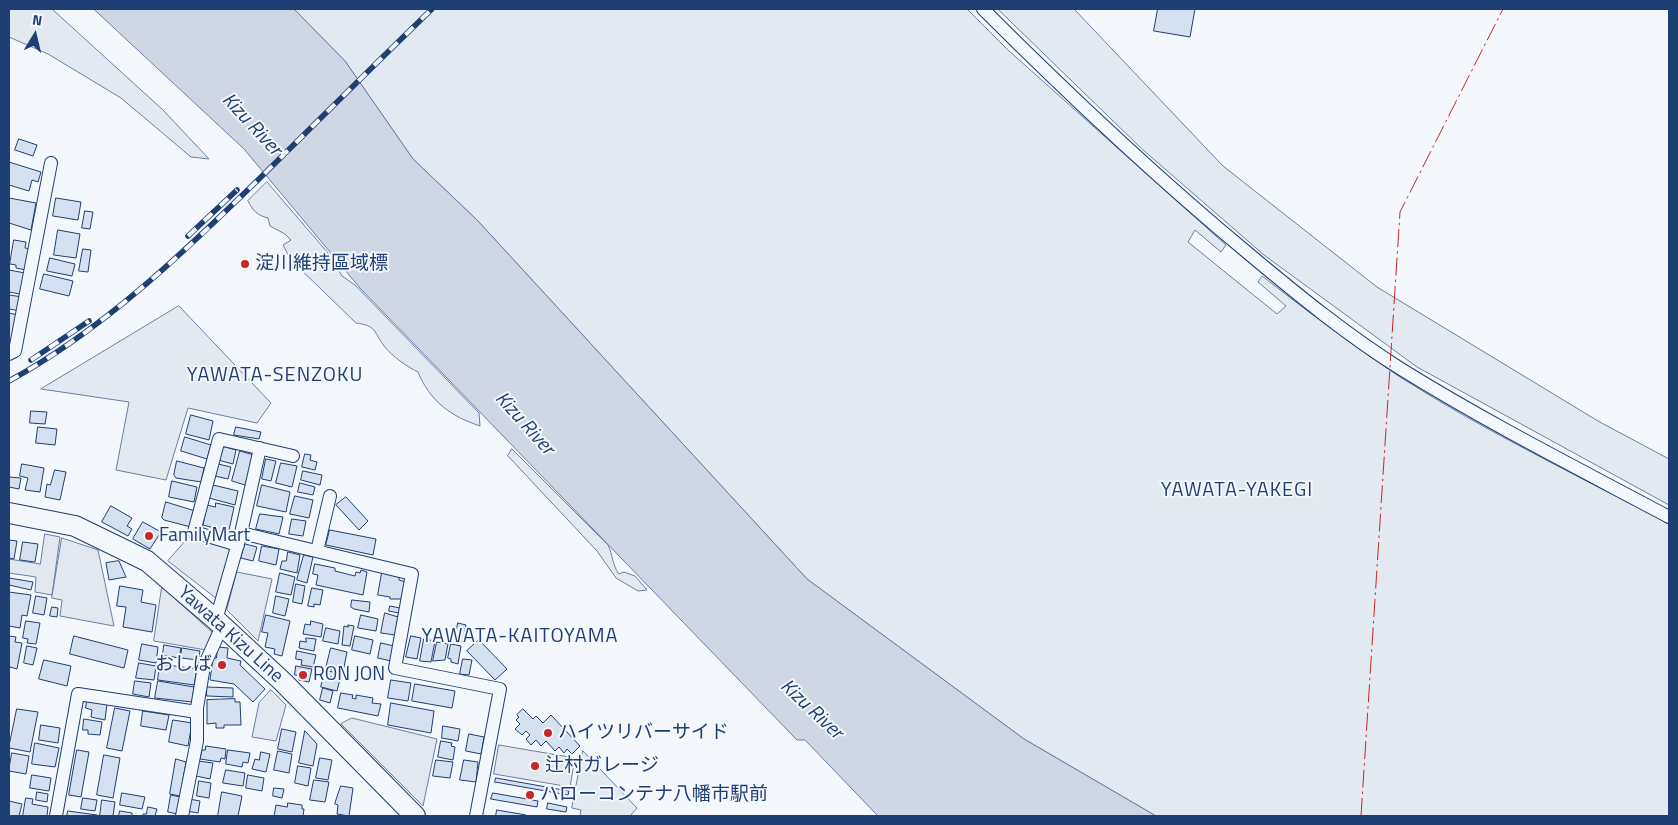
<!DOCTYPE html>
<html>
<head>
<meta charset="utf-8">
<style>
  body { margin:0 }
  #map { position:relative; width:1678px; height:825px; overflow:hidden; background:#f4f7fb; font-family:"Titillium Web",sans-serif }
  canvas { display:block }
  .frame { position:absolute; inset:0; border:10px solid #1d3f73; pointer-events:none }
  .north { position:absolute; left:10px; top:10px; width:50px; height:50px; -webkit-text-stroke:4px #f4f7fb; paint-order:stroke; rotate:9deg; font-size:14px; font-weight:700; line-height:20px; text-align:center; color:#1d3f73 }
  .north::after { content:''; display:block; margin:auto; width:18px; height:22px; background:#1d3f73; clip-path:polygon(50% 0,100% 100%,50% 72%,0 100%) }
</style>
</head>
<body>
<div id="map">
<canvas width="1678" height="825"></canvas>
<div class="frame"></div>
<div class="north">N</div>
</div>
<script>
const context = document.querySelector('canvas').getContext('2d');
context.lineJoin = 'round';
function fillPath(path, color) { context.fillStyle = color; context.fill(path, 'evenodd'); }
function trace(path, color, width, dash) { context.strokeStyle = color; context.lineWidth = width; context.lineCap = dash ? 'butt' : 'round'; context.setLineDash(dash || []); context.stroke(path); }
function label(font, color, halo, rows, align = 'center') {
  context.font = font + ' "Titillium Web","Noto Sans JP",sans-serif'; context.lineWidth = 4; context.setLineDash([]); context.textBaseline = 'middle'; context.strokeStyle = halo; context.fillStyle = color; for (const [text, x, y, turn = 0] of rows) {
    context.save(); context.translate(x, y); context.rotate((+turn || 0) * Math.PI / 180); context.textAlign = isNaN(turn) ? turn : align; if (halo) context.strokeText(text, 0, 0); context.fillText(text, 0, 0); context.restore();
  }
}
const green = new Path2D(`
  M9 9H52L163 110 209 159 191 157 121 98 48 54 9 37Z
  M294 9H967L1008 50 1226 245 1221 252 1195 230 1188 242 1277 314 1286 306 1258 282 1262 276C1307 311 1352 345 1400 377 1486 432 1579 476 1669 524V816H1156L1024 739 807 579 477 220 413 159 345 61Z
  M998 9H1074L1223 166 1377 287 1598 421 1669 459V505L1417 367 1264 255 1142 149Z
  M267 182 328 253 342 276 355 285 479 413 480 426C450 416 430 401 418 372 406 366 393 357 384 346 373 331 377 326 356 323L291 260 283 245 291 240 285 234 270 226 268 218C257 215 254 212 248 201Z
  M179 306 271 403 257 423 188 408 166 480 116 470 129 402 41 389Z
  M512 449 608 545C613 555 612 565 619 574L624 572 635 576 647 590 638 591 616 578 597 551 508 456Z
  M583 751 637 808 630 816H580L581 810 572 808Z`);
fillPath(green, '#e3e9f0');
trace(green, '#687fa3', 1);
const parking = new Path2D(`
  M45 534 60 537 52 595 35 592 36 577 9 573V559L40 564Z
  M190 536 226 546 230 551 217 599 168 561Z
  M62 538 98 550 114 626 60 616 62 600 52 598Z
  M237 572 272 579 258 641 227 610Z
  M162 587 213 633 206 650 154 641Z
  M271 690 286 705 276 741 252 737 259 703Z
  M352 718 437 739 423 806 341 724Z
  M499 745 575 758 570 787 494 774Z`);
fillPath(parking, '#e3e8f0');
trace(parking, '#687fa3', 1);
const water = new Path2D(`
  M94 9H294L345 61 413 159 477 220 807 579 1024 739 1156 816H878L805 740H797L360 288 244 149Z`);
fillPath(water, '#cfd7e4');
trace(water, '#687fa3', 1);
const building = new Path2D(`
  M1158 9H1195L1190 37 1154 31Z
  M19 139 37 145 33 156 15 150Z
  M9 162 41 172 38 182 32 180 29 191 9 185Z
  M9 198 36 203 31 230 9 223Z
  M56 198 81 202 78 220 53 216Z
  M85 211 93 212 90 229 82 228Z
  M58 230 80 234 76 258 54 255Z
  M14 240 26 242 25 248 31 249 26 270 16 268V265L10 264Z
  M83 249 91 250 88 272 79 271Z
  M50 258 75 264 72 276 47 271Z
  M9 270 25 273 20 294 9 292Z
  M44 274 73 281 69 296 40 289Z
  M9 295 23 297 20 311 9 309Z
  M9 313 18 315 14 342 9 341Z
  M31 411 47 412 45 424 30 423Z
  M191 415 213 421 209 440 186 434Z
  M38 427 57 429 55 445 36 443Z
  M236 427 261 432 259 439 234 435Z
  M185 437 211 445 207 459 181 451Z
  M222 446 236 450 233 464 218 460Z
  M240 451 254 455 245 485 232 481Z
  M305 454 311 455 310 460 317 462 315 470 302 467Z
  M266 459 276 461 271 481 262 479Z
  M177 461 204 468 201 482 176 478 174 475Z
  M281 463 297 466 292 487 276 483Z
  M22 464 44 468 40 492 25 490 28 478 20 476Z
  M218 464 231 467 228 479 215 476Z
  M55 470 66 472 60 500 45 497 47 484 50 485Z
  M303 471 322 475 320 485 301 480Z
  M9 477 21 478 19 489 9 487Z
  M172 481 197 487 194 502 169 497Z
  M300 483 315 487 313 495 298 492Z
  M213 485 238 491 235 505 209 498Z
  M262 485 290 492 286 512 257 506Z
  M295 496 313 500 309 518 290 514Z
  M346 497 368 521 359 530 336 505Z
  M166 502 195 511 191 527 164 520 162 518Z
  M216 503 234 507 228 535 214 532V528L203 525 207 505 215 507Z
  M111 506 132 518 127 526 132 529 128 536 102 522Z
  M260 514 283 517 279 534 256 529Z
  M292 519 306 521 303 536 289 534Z
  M143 522 161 532 150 549 133 539Z
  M330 530 376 539 373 555 326 545Z
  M9 540 17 541 14 559 9 558Z
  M23 542 38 544 35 562 20 560Z
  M245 544 257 547 253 561 241 558Z
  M262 546 279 549 276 565 259 561Z
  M288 552 300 555 297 573 280 569 282 561H286Z
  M304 555 313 557 307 583 297 580Z
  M119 561 126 577 109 580 106 563Z
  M315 564 335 568V571L355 576 356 572 360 573 361 570 367 572 363 595 316 585 318 575 313 574Z
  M280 573 295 577 291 595 276 592Z
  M382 573 399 576V580L406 582 403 599H390V597L378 595Z
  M9 578 33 582 31 590 9 585Z
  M296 584 305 586 302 604 293 602Z
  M120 586 143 590 141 602 156 605 152 632 123 627 126 607 117 606Z
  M312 588 323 590 320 605 314 604V607L308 606Z
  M9 592 31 595 27 616 22 615 20 628 9 626Z
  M36 596 47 598 44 615 33 613Z
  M276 596 289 599 285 616 273 613Z
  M352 600 370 602 369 612 354 609 351 607Z
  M390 606 400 608 399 613 389 611Z
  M52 607 58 608 57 617 50 616Z
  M385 613 398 617 395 635 381 633Z
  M266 615 290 621 282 656 274 654 275 649 265 647 268 633 262 632Z
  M361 615 378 619 376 631 358 628Z
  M26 621 40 623 36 644 27 643 28 639 23 638Z
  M311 621 323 624 321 637 303 634 305 624 310 625Z
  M458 623 466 625 463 642 455 640Z
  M348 625 354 626 350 646 342 645 344 626 348 627Z
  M326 628 340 631 338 644 323 641Z
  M9 636 16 637 15 642 22 643 17 669 10 667 9 671Z
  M74 636 128 650 124 668 70 654Z
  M355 636 373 640 370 654 352 650Z
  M411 636 421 638 417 659 406 657Z
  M306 638 316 639 314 651 299 648 300 641 306 642Z
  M424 639 435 641 431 662 420 661Z
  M479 640 507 669 495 680 467 651Z
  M437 642 448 644 445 660 433 661Z
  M381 643 394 646 391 661 378 658Z
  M142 644 158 647 156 663 139 660Z
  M451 644 461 646 458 664 451 662V659L448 658Z
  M164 645 181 648 179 658 163 655Z
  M27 646 37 648 33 665 24 663Z
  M218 647 228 648 227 658 241 661 240 665 265 689 253 702 234 684 210 680 213 658H216Z
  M182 648 200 651 198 660 181 658Z
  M331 648 347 652 343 672 326 668Z
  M297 651 316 655 313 667 301 665 302 660 296 659Z
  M463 659 472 660 469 675 460 674Z
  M44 660 71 666 67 686 39 679Z
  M139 663 156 666 154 680 136 678Z
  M160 664 197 669 194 685 158 680Z
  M296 666 312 669 309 682 299 680 300 676 295 675Z
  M325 670 341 674 340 679 324 675Z
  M324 675 340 679 337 691 321 687Z
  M391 680 411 683 408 701 388 698Z
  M135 681 151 683 149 697 133 694Z
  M158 681 194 687 192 702 155 698Z
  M415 684 455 691 452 708 412 701Z
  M207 687 233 688V697L207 696Z
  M323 688 333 691 330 703 320 700Z
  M341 693 353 695 352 698 356 699V695L373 698 372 703 381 704 378 716 338 708Z
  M235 699V702H240L241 725H224V728H216V723L207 724V700Z
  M87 701 107 704 105 720 91 717 92 710 86 708Z
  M391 703 434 711 431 733 388 725Z
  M115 708 130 711 122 751 107 748Z
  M17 709 38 712 30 752 9 748Z
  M523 709 533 719 536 716 543 723 551 715 580 746 572 754 567 749 564 753 559 747 555 751 546 741 541 746 536 740 531 745 526 739 530 735 526 731 522 735 515 729 520 724 516 720 519 717 517 715Z
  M143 711 169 715 166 730 141 726Z
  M84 719 102 722 100 735 88 734V730H83Z
  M173 720 192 723 188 746 169 742Z
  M41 725 60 728 58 743 39 740Z
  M443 726 460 729 458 741 442 738Z
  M282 729 296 732 292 752 278 749Z
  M305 731 317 744 313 766 299 763Z
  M469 734 484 737 481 754 466 751Z
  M441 741 452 743 451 746 455 747 453 760 438 757Z
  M35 743 59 748 55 767 32 764Z
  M206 746 226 749 225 759 221 758 220 762 200 759 202 750H205Z
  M77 750 89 752 81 797 69 795Z
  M228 750 250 753 248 763 243 762 242 767 226 764Z
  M278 751 292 754 289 773 274 770Z
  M261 752 270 754 266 772 252 769 255 759 259 760Z
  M12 753 29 756 26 774 9 771Z
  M104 755 120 758 113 798 97 795Z
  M320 758 332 760 328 780 316 778Z
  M176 759 186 762 180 796 170 794Z
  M436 760 453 762 450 778 433 776Z
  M464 760 478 762 476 782 460 780Z
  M198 761 213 763 210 779 196 776Z
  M298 766 311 768 308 786 295 783Z
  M226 770 245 773 243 786 223 783Z
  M32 775 51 778 49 791 30 788Z
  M248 775 264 778 262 791 246 788Z
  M496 778 569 791 568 795 495 782Z
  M314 780 329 782 325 802 310 800Z
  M199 781 211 783 209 798 197 796Z
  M341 786 353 788 349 816 337 814 338 805 335 804Z
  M274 788 284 789 282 798 273 796Z
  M37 792 48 794 47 802 36 800Z
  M222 792 242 796 238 816H218Z
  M122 793 145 797 142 809 120 805Z
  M493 793 538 801 537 807 491 799Z
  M171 795 180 797 177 814 168 812Z
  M26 798 33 799 32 804 48 807 47 816H23Z
  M83 798 97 800 95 811 81 809Z
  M189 799 200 801 198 813 187 811Z
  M102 800 115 802 113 816H100Z
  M9 801 22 804 19 816H9Z
  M288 803 302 805V809H304L303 816H274L276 805 287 807Z
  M548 803 567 807 566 812 547 809Z
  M148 807 157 809 155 816H143V814H146Z
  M497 810 526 815V816H496Z
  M68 811 97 815V816H67Z
  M120 811 132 813V816H119Z`);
fillPath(building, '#d5e0f0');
trace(building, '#1d3f73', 1);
const minor = new Path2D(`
  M983 9C1068 94 1156 177 1249 254 1298 295 1347 335 1401 369 1488 423 1579 469 1669 517
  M9 354 15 351 51 163
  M241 533 412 574 395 668 500 689 476 816
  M238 545 194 532 219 439 293 456
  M317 551 330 496
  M216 620 241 533 260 448
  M56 816 78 694 197 712
  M182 816 197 741V708L204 666 222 626`);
const primary = new Path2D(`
  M9 513 75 526 147 561 216 620 283 682 415 816`);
trace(minor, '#1d3f73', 14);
trace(primary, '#1d3f73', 22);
trace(minor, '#f4f7fb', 12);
trace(primary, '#f4f7fb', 20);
const rail = new Path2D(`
  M188 236 237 190
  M31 360 89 321
  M9 381C104 329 182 254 259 179 317 122 374 65 432 9`);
trace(rail, '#1d3f73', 5.5);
trace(rail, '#f4f7fb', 4, [11]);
trace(new Path2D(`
  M1361 816 1400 212 1503 9`), '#c62828', 1, [18, 4, 2.5, 4]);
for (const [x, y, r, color] of [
  [245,264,5,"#c62828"],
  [149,536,5,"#c62828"],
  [222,665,5,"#c62828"],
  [303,675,5,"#c62828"],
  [548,733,5,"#c62828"],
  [535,766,5,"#c62828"],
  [530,795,5,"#c62828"]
]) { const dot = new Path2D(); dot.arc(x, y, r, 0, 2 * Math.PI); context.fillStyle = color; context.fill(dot); trace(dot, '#f4f7fb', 2); }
label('19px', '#1d3f73', '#f4f7fb', [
  ["淀川維持區域標",255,264],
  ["FamilyMart",159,536],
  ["おしば",212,665,"right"],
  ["RON JON",313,675],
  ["ハイツリバーサイド",558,733],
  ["辻村ガレージ",545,766],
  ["ハローコンテナ八幡市駅前",540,795]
], 'left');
label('19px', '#1d3f73', '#f4f7fb', [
  ["Yawata Kizu Line",230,635,42]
]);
label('italic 20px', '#1d3f73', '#f4f7fb', [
  ["Kizu River",251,125,47],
  ["Kizu River",524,424,48],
  ["Kizu River",811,710,43]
]);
context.letterSpacing = '1px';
label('20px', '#1d3f73', '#f4f7fb', [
  ["YAWATA-SENZOKU",275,376],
  ["YAWATA-YAKEGI",1237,491],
  ["YAWATA-KAITOYAMA",520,637]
]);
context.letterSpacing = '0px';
</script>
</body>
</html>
